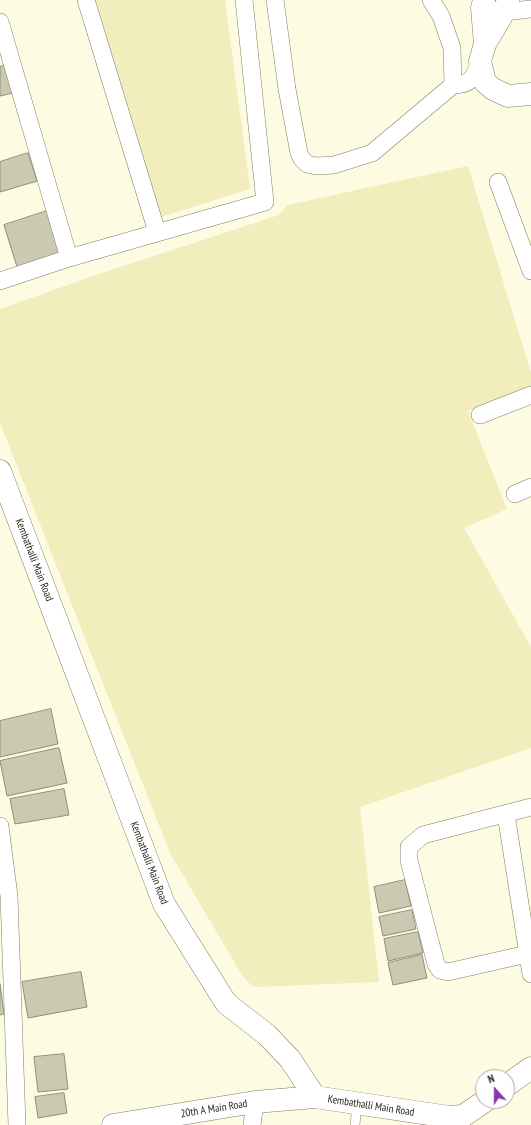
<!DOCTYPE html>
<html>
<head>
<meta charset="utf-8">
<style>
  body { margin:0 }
  #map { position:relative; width:531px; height:1125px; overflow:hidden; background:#fdfbe2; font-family:"PT Sans Narrow",sans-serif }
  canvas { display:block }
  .north { position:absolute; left:475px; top:1069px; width:40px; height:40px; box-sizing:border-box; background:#fff; border:1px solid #a9a9a5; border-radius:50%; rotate:339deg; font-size:11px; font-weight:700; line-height:16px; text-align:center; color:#29281f }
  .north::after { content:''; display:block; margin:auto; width:14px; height:18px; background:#8638a9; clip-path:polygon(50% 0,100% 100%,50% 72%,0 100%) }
</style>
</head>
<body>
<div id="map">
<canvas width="531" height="1125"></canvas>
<div class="north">N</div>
</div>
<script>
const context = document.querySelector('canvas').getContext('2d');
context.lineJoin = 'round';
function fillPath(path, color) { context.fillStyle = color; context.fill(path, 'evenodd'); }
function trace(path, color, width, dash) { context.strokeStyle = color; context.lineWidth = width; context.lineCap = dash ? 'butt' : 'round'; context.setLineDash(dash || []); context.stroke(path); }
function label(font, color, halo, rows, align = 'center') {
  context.font = font + ' "PT Sans Narrow",sans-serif'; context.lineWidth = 3; context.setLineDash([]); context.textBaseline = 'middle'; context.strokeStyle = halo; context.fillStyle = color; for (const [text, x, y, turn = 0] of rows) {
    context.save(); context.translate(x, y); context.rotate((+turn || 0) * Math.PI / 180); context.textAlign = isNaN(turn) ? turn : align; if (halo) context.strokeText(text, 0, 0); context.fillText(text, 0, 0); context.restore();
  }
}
fillPath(new Path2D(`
  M95 0H225L250 189 161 217Z
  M468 166 531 373V386L468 411 507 509 464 528 531 647V748L360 807 379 982 256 987C247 984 241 973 236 965L170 853 0 423V309L96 275 279 215 287 205Z`), '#f1edbd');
const building = new Path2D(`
  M5 65 13 93 0 96V67Z
  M28 153 37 181 0 192V162Z
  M47 211 60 254 17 267 4 225Z
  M51 709 58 744 0 757V721Z
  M59 748 67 783 7 796 0 761Z
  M64 789 69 815 15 824 10 799Z
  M405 880 411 906 379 913 374 887Z
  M412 910 416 929 383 936 379 917Z
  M418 932 423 953 388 961 384 939Z
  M422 955 427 978 393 985 388 963Z
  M81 972 87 1007 28 1018 22 982Z
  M0 984 4 1014 0 1015Z
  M64 1054 68 1089 38 1092 34 1057Z
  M64 1093 67 1113 38 1118 35 1097Z`);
fillPath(building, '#cbc9b1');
trace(building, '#908e78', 1);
const service = new Path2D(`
  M355 1125 357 1104`);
const minor = new Path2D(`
  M86 0 157 232
  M275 0 287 89 299 153 302 159 307 164 316 166 334 165 372 153 453 85C472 85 474 77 480 61
  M431 0 441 16 452 48 453 85
  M494 10 504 12 531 9
  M0 22 69 258
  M498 182 531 271
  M0 281 69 258 265 202 244 0
  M480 415 531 395
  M515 494 531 487
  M506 814 531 974
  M0 826 9 896 17 1125
  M527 954 448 972 440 970 436 964 409 861V847L423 835 531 807
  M252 1125 255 1102`);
const tertiary = new Path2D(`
  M484 0 482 8 485 44
  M508 0 504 12 485 44 480 61 485 82 493 89 508 96 531 94
  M0 471 164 904 226 1003 267 1035 290 1059 315 1097
  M507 1085 531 1068
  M113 1125 255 1102 315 1097 449 1117 463 1116 485 1101`);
trace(service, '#7f7d67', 10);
trace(minor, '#7f7d67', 18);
trace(tertiary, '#7f7d67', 23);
trace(service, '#fff', 9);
trace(minor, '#fff', 17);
trace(tertiary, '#fff', 22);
label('11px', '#29281f', '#fff', [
  ["Kembathalli Main Road",34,560,69],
  ["Kembathalli Main Road",149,863,69],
  ["Kembathalli Main Road",371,1106,9],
  ["20th A Main Road",214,1109,-9]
]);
</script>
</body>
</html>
